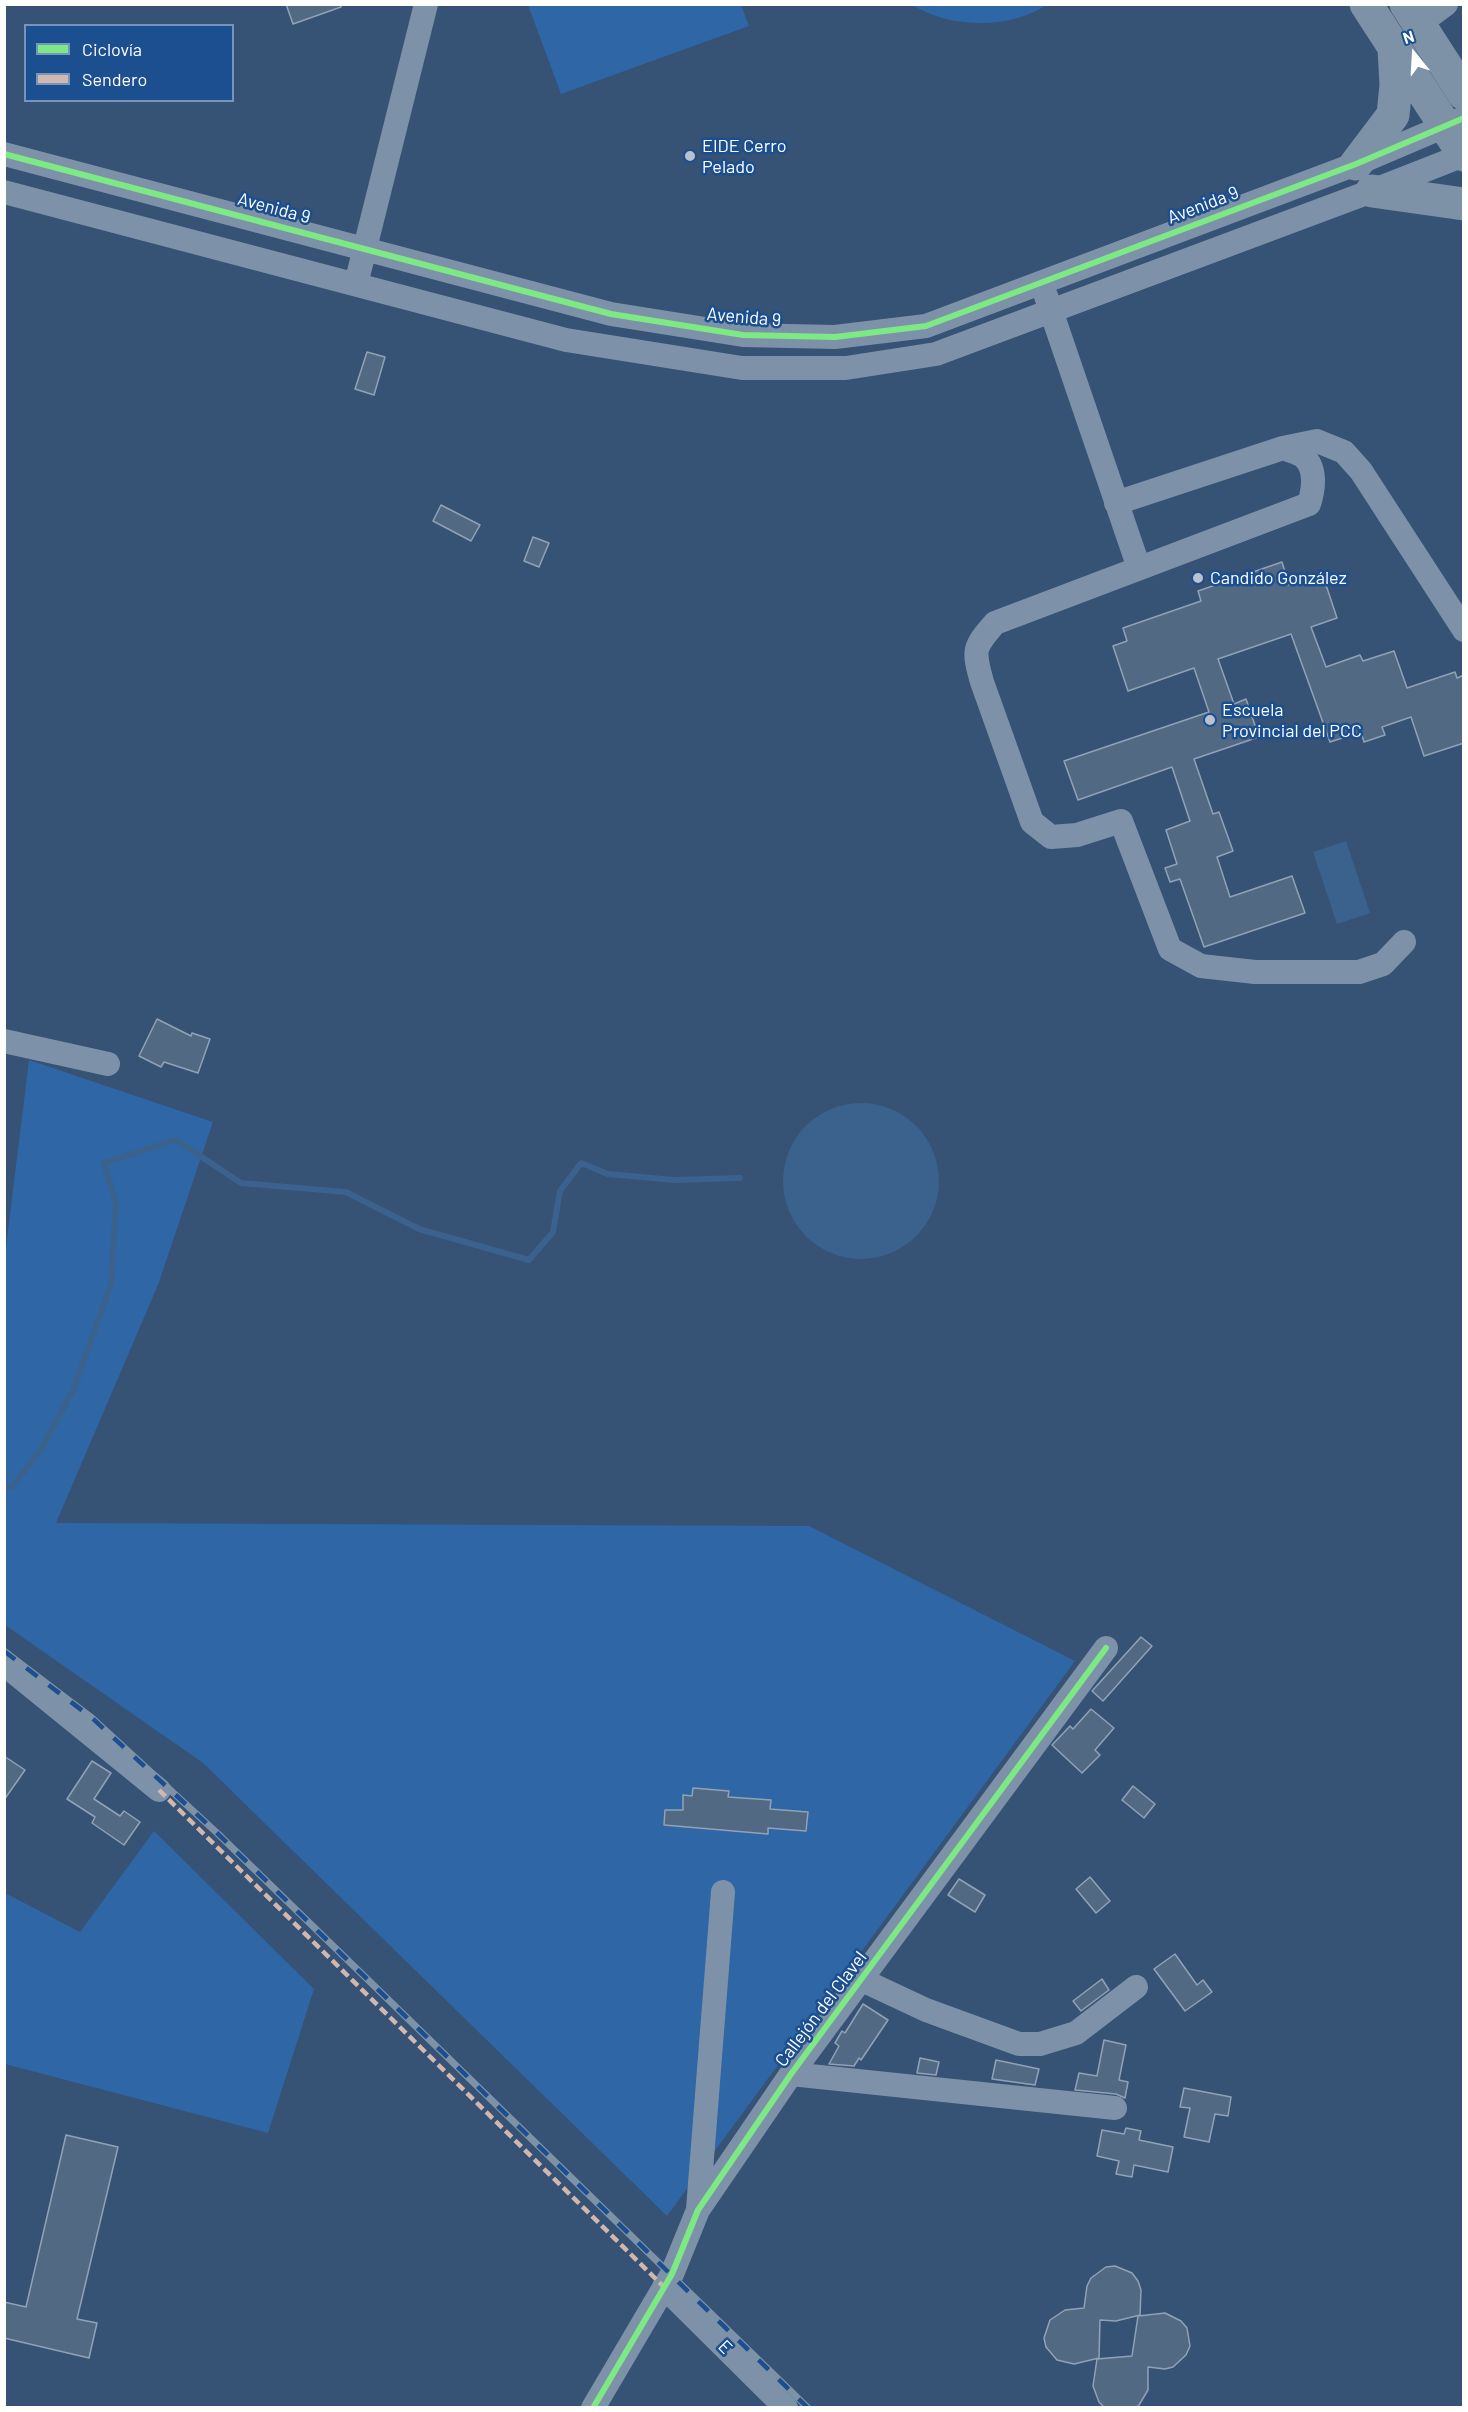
<!DOCTYPE html>
<html>
<head>
<meta charset="utf-8">
<style>
  body { margin:0 }
  #map { position:relative; width:1468px; height:2412px; overflow:hidden; background:#365274; font-family:Barlow,sans-serif }
  canvas { display:block }
  .frame { position:absolute; inset:0; border:6px solid #fff; pointer-events:none }
  .legend { position:absolute; left:24px; top:24px; width:210px; height:78px; box-sizing:border-box; background:#1b4f8f; border:2px solid #7695bc; margin:0; padding:8px 10px; list-style:none; font-size:18px; color:#fff }
  .legend li { display:flex; align-items:center; gap:12px; height:30px }
  .legend b { width:30px; border:2px solid #7695bc }
  .north { position:absolute; left:1384px; top:24px; width:60px; height:60px; -webkit-text-stroke:4px #1b4f8f; paint-order:stroke; rotate:342deg; font-size:16px; font-weight:700; line-height:24px; text-align:center; color:#fff }
  .north::after { content:''; display:block; margin:auto; width:21px; height:27px; background:#fff; clip-path:polygon(50% 0,100% 100%,50% 72%,0 100%) }
</style>
</head>
<body>
<div id="map">
<canvas width="1468" height="2412"></canvas>
<div class="frame"></div>
<ul class="legend">
<li><b style="height:8px;background:#7ce984"></b>Ciclovía</li>
<li><b style="height:8px;background:#d1b7ad"></b>Sendero</li>
</ul>
<div class="north">N</div>
</div>
<script>
const context = document.querySelector('canvas').getContext('2d');
context.lineJoin = 'round';
function fillPath(path, color) { context.fillStyle = color; context.fill(path, 'evenodd'); }
function trace(path, color, width, dash) { context.strokeStyle = color; context.lineWidth = width; context.lineCap = dash ? 'butt' : 'round'; context.setLineDash(dash || []); context.stroke(path); }
function label(font, color, halo, rows, align = 'center') {
  context.font = font + ' Barlow,sans-serif'; context.lineWidth = 5; context.setLineDash([]); context.textBaseline = 'middle'; context.strokeStyle = halo; context.fillStyle = color; for (const [text, x, y, turn = 0] of rows) {
    context.save(); context.translate(x, y); context.rotate((+turn || 0) * Math.PI / 180); context.textAlign = isNaN(turn) ? turn : align; if (halo) context.strokeText(text, 0, 0); context.fillText(text, 0, 0); context.restore();
  }
}
fillPath(new Path2D(`
  M528 5H741L749 26 561 94Z
  M913 5H1046C1011 30 947 28 913 5Z
  M29 1060 213 1122 158 1285 56 1523 809 1526 1075 1661 667 2216 203 1763 5 1625 4 1263Z
  M154 1831 314 1989 268 2133 5 2064V1893L80 1932Z`), '#2f66a5');
fillPath(new Path2D(`
  M1346 841 1370 913 1337 924 1313 852Z
  M783 1181a78 78 0 1 1 156 0a78 78 0 1 1-156 0Z`), '#3b618d');
trace(new Path2D(`
  M4 1486 12 1487 42 1448 75 1386 111 1284 116 1203 104 1163 176 1140 241 1183 346 1192 419 1229 529 1260 553 1232 560 1191 581 1163 608 1174 674 1180 740 1178`), '#3b618d', 6);
const building = new Path2D(`
  M286 4H341V7L293 24Z
  M367 352 385 357 374 395 355 389Z
  M441 505 480 525 471 541 433 521Z
  M533 537 549 543 539 567 524 561Z
  M1282 562 1289 585 1322 573 1337 618 1311 627 1326 667 1360 655 1363 661 1394 651 1407 688 1455 672 1457 678 1464 675V743L1424 756 1411 717 1382 727 1385 735 1364 742 1361 732 1330 742 1291 634 1218 659 1234 704 1246 699 1259 737 1194 759 1213 814 1219 812 1233 851 1217 857 1230 897 1292 876 1305 913 1204 947 1180 879 1170 882 1165 868 1177 864 1166 830 1190 821 1172 767 1078 800 1064 761 1209 712 1194 668 1128 691 1113 646 1127 641 1123 628 1201 601 1198 591Z
  M157 1019 191 1036 192 1033 210 1039 198 1073 164 1062 161 1067 139 1056Z
  M1141 1637 1152 1646 1103 1701 1092 1691Z
  M1091 1709 1114 1728 1095 1750 1100 1755 1082 1773 1052 1745 1070 1726 1073 1729Z
  M4 1756 25 1770 4 1800Z
  M92 1761 111 1773 94 1799 120 1816 124 1811 140 1822 124 1845 92 1823 95 1817 67 1799Z
  M1133 1786 1155 1804 1144 1818 1122 1800Z
  M693 1788 729 1791 728 1797 771 1800 770 1809 808 1812 806 1831 768 1828V1834L664 1825 665 1810H683V1795L692 1796Z
  M1090 1877 1110 1901 1096 1913 1076 1889Z
  M959 1879 985 1895 975 1912 948 1895Z
  M1175 1954 1197 1985 1203 1980 1212 1992 1185 2011 1154 1969Z
  M1102 1979 1109 1990 1081 2011 1073 2001Z
  M863 2004 888 2020 861 2060 859 2058 854 2066 829 2064 839 2046 835 2043 842 2031 845 2033Z
  M1104 2040 1126 2045 1119 2080 1128 2082 1125 2098 1116 2094 1075 2090 1079 2073 1097 2076Z
  M920 2058 939 2062 936 2075 917 2073Z
  M996 2060 1039 2069 1035 2085 992 2079Z
  M1184 2088 1231 2097 1228 2116 1215 2114 1209 2142 1184 2137 1190 2108 1180 2107Z
  M1126 2128 1141 2131 1139 2140 1173 2147 1168 2172 1134 2165 1132 2177 1116 2174 1119 2161 1097 2156 1102 2130 1124 2134Z
  M66 2135 118 2147 77 2319 97 2323 89 2358 4 2338V2302L26 2307Z
  M1115 2266 1132 2273 1138 2281 1141 2290 1140 2315 1116 2321 1100 2320 1099 2358 1074 2364 1057 2360 1046 2347 1044 2338 1050 2320 1065 2310 1084 2308 1087 2286 1091 2278 1106 2267Z
  M1165 2313 1181 2321 1187 2328 1190 2346 1186 2355 1173 2367 1165 2369 1148 2367V2390L1139 2405 1135 2408H1105L1099 2402 1093 2386 1097 2359 1132 2356 1138 2316Z`);
fillPath(building, '#526984');
trace(building, '#92a2b6', 1.5);
trace(new Path2D(`
  M1419 24 1446 4
  M4 154 611 314 743 335 835 337 926 326 1356 164 1464 118
  M4 192 566 340 742 368H846L936 354 1372 191 1464 155
  M356 284 426 4
  M1046 296 1139 568
  M1283 448 1317 441 1344 452 1361 471 1464 630
  M1116 503 1283 448C1288 450 1296 452 1301 455 1317 465 1314 489 1309 504L995 623C973 648 973 650 982 682L1032 822 1051 837 1077 835 1121 821 1170 949 1201 966 1255 972H1359L1383 964 1404 942
  M4 1041 108 1064
  M4 1664 159 1790
  M862 1980 926 2010 1019 2044H1040L1076 2033 1136 1987
  M791 2074 1115 2108
  M698 2209 723 1892
  M664 2287 786 2408
  M593 2408 672 2274 698 2210 791 2074 1106 1648`), '#7d92a8', 24);
trace(new Path2D(`
  M1366 4 1464 155
  M1406 4 1464 94
  M1356 164 1393 115 1396 85 1394 48
  M1372 191 1464 204`), '#7e92a7', 33);
const rail = new Path2D(`
  M4 1651 92 1718 216 1832 808 2408`);
trace(rail, '#7e92a7', 7);
trace(rail, '#1b4f8f', 4.5, [14]);
trace(new Path2D(`
  M159 1790 664 2287`), '#d1b7ad', 4.5, [9, 4.5]);
trace(new Path2D(`
  M4 154 611 314 743 335 835 337 926 326 1356 164 1464 118
  M593 2408 672 2274 698 2210 791 2074 1106 1648`), '#7ce984', 6);
for (const [x, y, r, color] of [
  [690,156,6,"#b9c2ce"],
  [1198,578,6,"#b9c2ce"],
  [1210,720,6,"#b9c2ce"]
]) { const dot = new Path2D(); dot.arc(x, y, r, 0, 2 * Math.PI); context.fillStyle = color; context.fill(dot); trace(dot, '#1b4f8f', 2); }
label('18px', '#fff', '#1b4f8f', [
  ["EIDE Cerro",702,146],
  ["Pelado",702,167],
  ["Candido González",1210,578],
  ["Escuela",1222,710],
  ["Provincial del PCC",1222,731]
], 'left');
label('18px', '#fff', '#1b4f8f', [
  ["Avenida 9",1203,205,-21],
  ["Avenida 9",274,208,15],
  ["Avenida 9",744,317,5],
  ["Callejón del Clavel",821,2009,-53],
  ["E",725,2347,45]
]);
</script>
</body>
</html>
